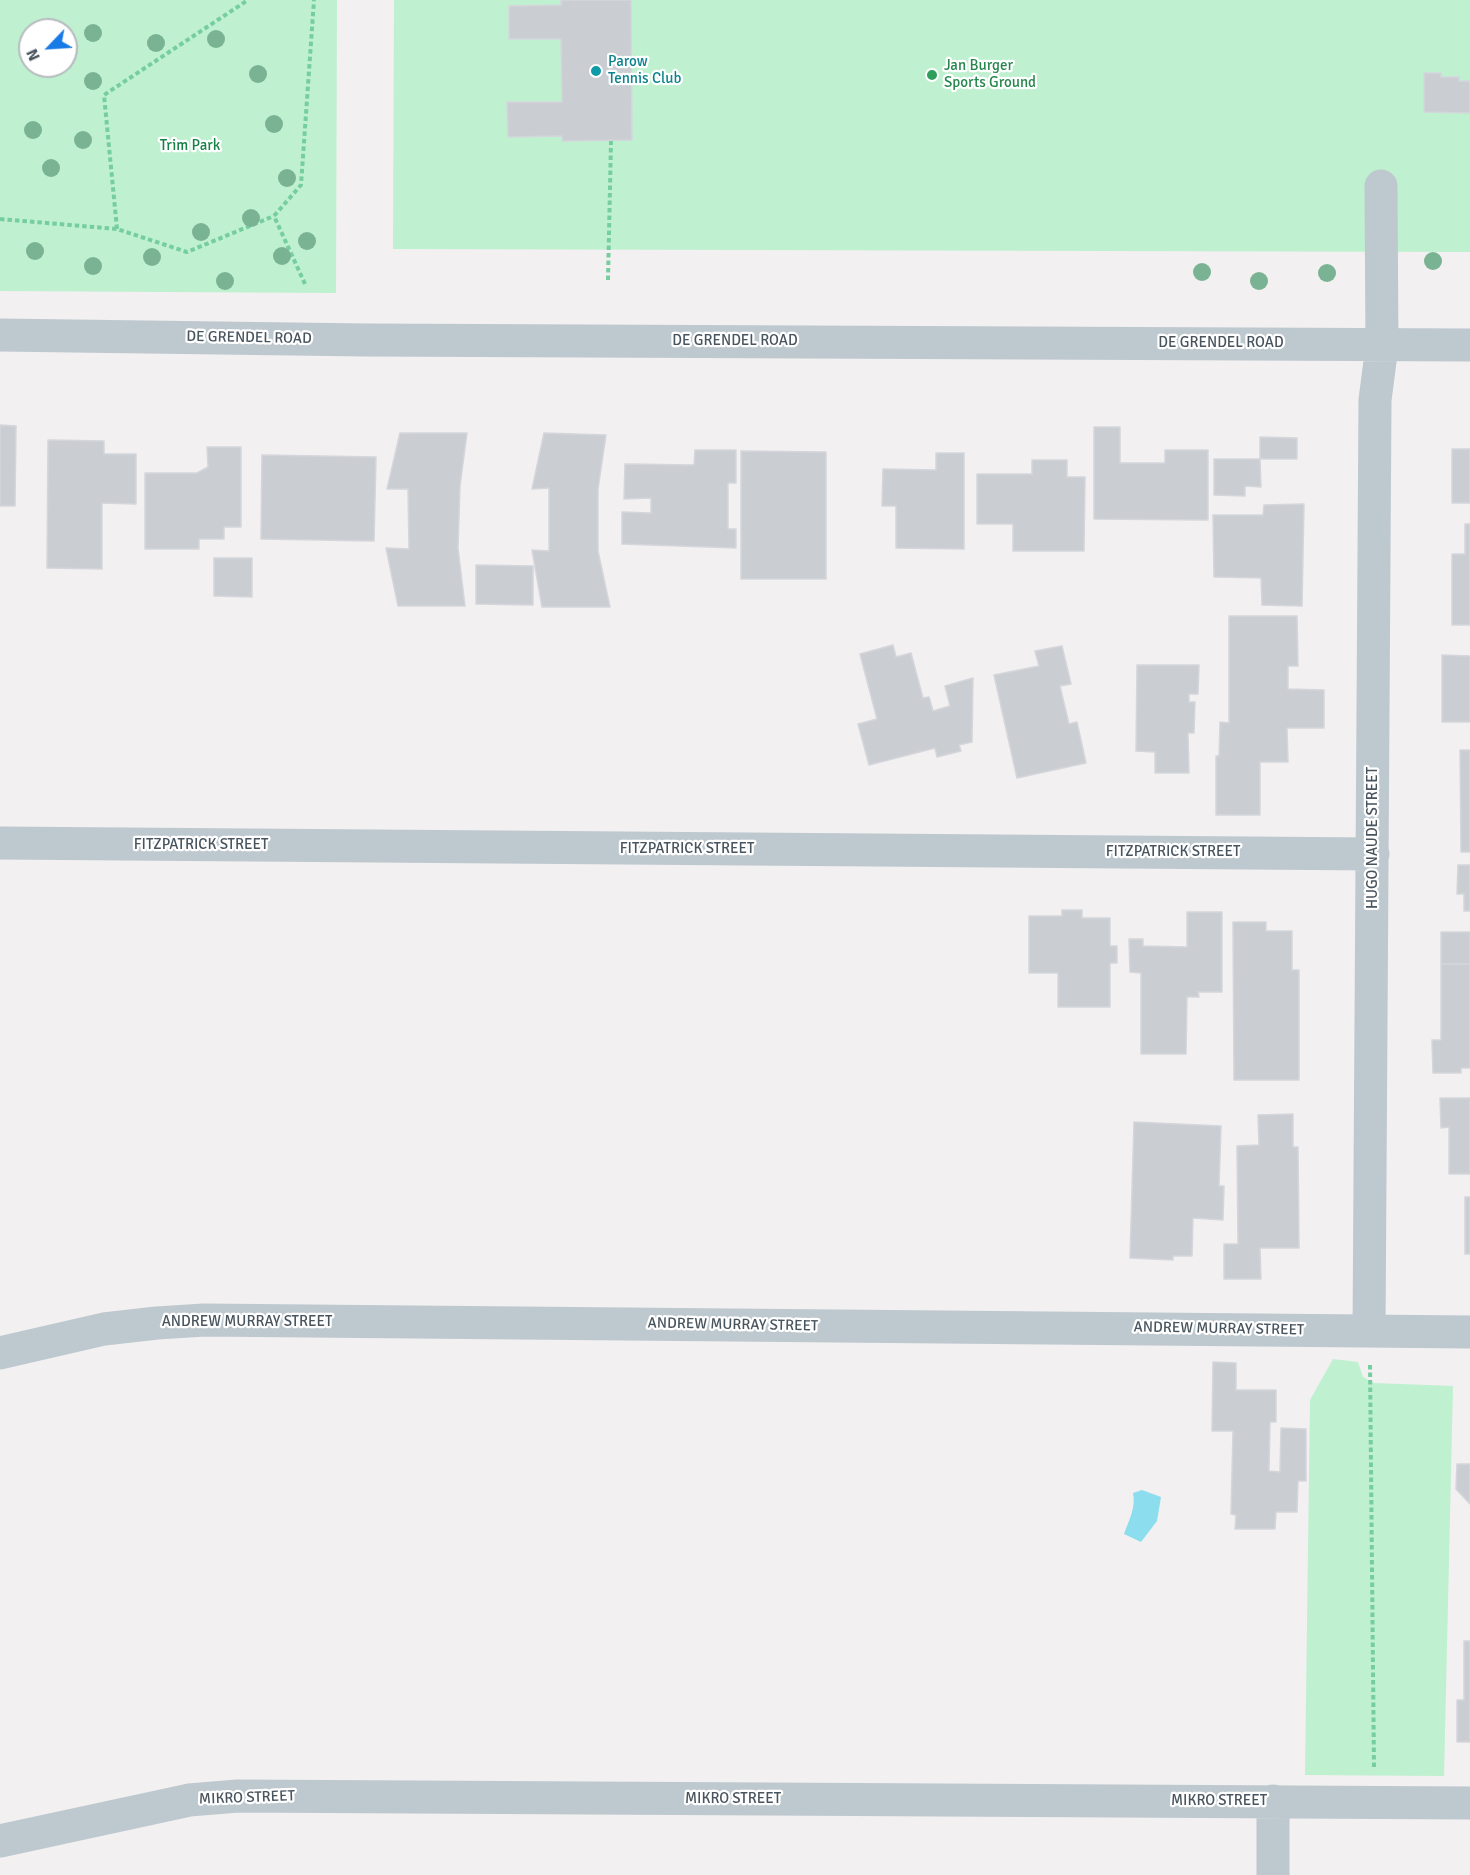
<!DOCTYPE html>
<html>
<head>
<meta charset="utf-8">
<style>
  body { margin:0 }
  #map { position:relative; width:1470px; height:1875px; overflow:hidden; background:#f2f0f0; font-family:Signika,sans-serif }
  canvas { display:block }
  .north { position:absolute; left:18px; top:18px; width:60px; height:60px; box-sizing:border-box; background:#fff; border:2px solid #b6bbbf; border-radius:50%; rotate:245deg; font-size:16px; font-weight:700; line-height:24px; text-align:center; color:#48545e }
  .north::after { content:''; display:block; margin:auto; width:21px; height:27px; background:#187ae4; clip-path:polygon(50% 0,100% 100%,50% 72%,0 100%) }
</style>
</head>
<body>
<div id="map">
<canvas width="1470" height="1875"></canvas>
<div class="north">N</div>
</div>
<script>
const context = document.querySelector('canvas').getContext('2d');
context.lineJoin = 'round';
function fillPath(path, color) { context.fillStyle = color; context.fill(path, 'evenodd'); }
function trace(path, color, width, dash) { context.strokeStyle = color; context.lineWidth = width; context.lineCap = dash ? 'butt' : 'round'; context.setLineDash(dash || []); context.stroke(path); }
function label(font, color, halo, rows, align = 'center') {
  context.font = font + ' Signika,sans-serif'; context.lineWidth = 4.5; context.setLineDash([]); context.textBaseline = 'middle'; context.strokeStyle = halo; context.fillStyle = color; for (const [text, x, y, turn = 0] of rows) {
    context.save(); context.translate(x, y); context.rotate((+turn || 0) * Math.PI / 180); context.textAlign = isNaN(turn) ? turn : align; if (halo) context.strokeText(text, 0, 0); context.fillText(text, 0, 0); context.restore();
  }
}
fillPath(new Path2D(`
  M0 0H337L336 293 0 291ZM30 30H66V66H30Z
  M394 0H1470V252L393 249Z
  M1333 1359 1358 1362 1363 1377 1374 1383 1453 1386 1444 1776 1305 1775 1310 1400Z`), '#bff0d0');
fillPath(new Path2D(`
  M1142 1490 1161 1497 1157 1521 1141 1542 1124 1534C1129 1520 1136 1508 1133 1493Z`), '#8cdded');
const building = new Path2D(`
  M561 0H631L632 140 562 141V136L508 137 507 102H562L561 39H509V6L561 5Z
  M1424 73H1441V77H1459V81H1470V113L1424 112Z
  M0 425 16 426 15 506H0Z
  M1094 427H1120V463H1165V450H1208V520L1094 519Z
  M400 433H467L460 486 458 548 465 606H398L386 548 409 549 408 489H387Z
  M544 433 606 435 598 489V551L610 607H542L532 550 549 551V488L532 489Z
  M1260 437 1297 438V459H1260Z
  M48 440 104 441V454H136V504L102 503V569L47 568Z
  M207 447H241V527H224V539H199V549H145V473H197L208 467Z
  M1452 449H1470V503H1452Z
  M695 450H736V483H728V529H736V548L622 544V512L651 513V498L624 499 625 464 694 465Z
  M741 451 826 452V579H741Z
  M936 453H964V549L896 548V506H882L883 469 936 470Z
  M262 455 376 457 374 541 261 539Z
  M1214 459H1260L1261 487 1245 486V496L1214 495Z
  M1032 460H1067V477H1085L1084 551H1013V524H977V474H1032Z
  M1304 504 1302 606 1262 605 1261 578 1214 577 1213 515H1263L1264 505Z
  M1465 524H1470V625H1452V554H1465Z
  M214 558H252V597L214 596Z
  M476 565 533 566V605L476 604Z
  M1229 616H1297L1298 666H1288V689L1324 690V728H1287L1288 762H1260V815H1216V756H1219L1220 722 1229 723Z
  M893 645 896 657 911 653 923 698 929 697 933 711 950 706 945 686 973 678 972 742 959 745 961 751 937 757 935 748 869 765 858 724 877 719 860 654Z
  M1062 646 1071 684 1060 686 1069 724 1077 722 1086 763 1017 778 994 675 1039 666 1035 651Z
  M1442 655 1470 656V722H1442Z
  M1137 665H1199L1198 694H1189V702H1195L1194 733H1188L1189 773H1155V752L1136 751Z
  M1460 750H1470V852H1461Z
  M1458 865H1470V911H1464V894H1457Z
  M1062 910H1082V918H1110V946H1117V963H1110V1007H1058V973H1029V916H1062Z
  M1187 912H1222V992H1198L1199 997H1187L1186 1054H1141V973L1130 972 1129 939H1143V946L1187 947Z
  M1233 922H1266V931H1292V970H1299V1080H1234Z
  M1441 932H1470V964H1441Z
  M1441 964H1470V1068H1461V1073H1433L1432 1040H1441Z
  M1440 1098H1470V1174H1449V1127L1441 1128Z
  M1293 1114V1147H1298L1299 1248H1260L1261 1279H1224V1244H1238L1237 1146 1259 1145 1258 1115Z
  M1134 1122 1221 1126 1219 1186H1224L1223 1220 1193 1218 1192 1256H1173V1260L1130 1258Z
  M1465 1197H1470V1254H1465Z
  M1213 1362 1236 1363V1390H1276V1422H1270L1269 1471 1280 1472 1281 1428 1306 1429V1481H1298L1297 1512H1276L1275 1529H1235L1236 1515 1231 1514 1233 1431H1212Z
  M1457 1464H1470V1504L1456 1489Z
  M1464 1641H1470V1742H1457V1700H1464Z`);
fillPath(building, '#cacdd2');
trace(building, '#d4d6db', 1.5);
trace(new Path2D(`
  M0 219 117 229 187 252 274 216
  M117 229 104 95 248 0
  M608 280 611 141
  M305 284 274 216 301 185 314 0
  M1370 1365 1374 1768`), '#76ce9f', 4, [4.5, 3]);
trace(new Path2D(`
  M0 335 366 340 1470 345
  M0 843 1373 854
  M1369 1331 1375 400 1382 346 1381 186
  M0 1353 104 1329 157 1323 204 1320 1470 1332
  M0 1841 189 1800 238 1796 1470 1803
  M1273 1875V1801`), '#bec8cf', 33);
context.fillStyle = '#7ab393';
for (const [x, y] of [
  [93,33],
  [216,39],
  [156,43],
  [258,74],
  [93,81],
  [274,124],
  [33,130],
  [83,140],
  [51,168],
  [287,178],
  [251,218],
  [201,232],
  [307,241],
  [35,251],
  [282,256],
  [152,257],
  [1433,261],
  [93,266],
  [1202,272],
  [1327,273],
  [225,281],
  [1259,281]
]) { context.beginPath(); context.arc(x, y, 9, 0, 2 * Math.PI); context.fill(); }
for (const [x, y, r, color] of [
  [596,71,6,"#0f9aa8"],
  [932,75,6,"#2e9e5b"]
]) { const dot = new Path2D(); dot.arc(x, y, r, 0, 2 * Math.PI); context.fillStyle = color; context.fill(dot); trace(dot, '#fff', 2); }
label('15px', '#0d838f', '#fff', [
  ["Parow",608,62],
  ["Tennis Club",608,79]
], 'left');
label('15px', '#27864d', '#fff', [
  ["Jan Burger",944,66],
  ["Sports Ground",944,83]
], 'left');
label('15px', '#178147', '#fff', [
  ["Trim Park",190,146]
]);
label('15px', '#48545e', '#fff', [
  ["DE GRENDEL ROAD",249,338,1],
  ["DE GRENDEL ROAD",735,341],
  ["DE GRENDEL ROAD",1221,343],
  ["HUGO NAUDE STREET",1373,838,-90],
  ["FITZPATRICK STREET",201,845],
  ["FITZPATRICK STREET",687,849],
  ["FITZPATRICK STREET",1173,852],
  ["ANDREW MURRAY STREET",247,1322],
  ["ANDREW MURRAY STREET",733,1325,1],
  ["ANDREW MURRAY STREET",1219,1329,1],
  ["MIKRO STREET",247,1798,-2],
  ["MIKRO STREET",733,1799],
  ["MIKRO STREET",1219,1801]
]);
</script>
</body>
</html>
